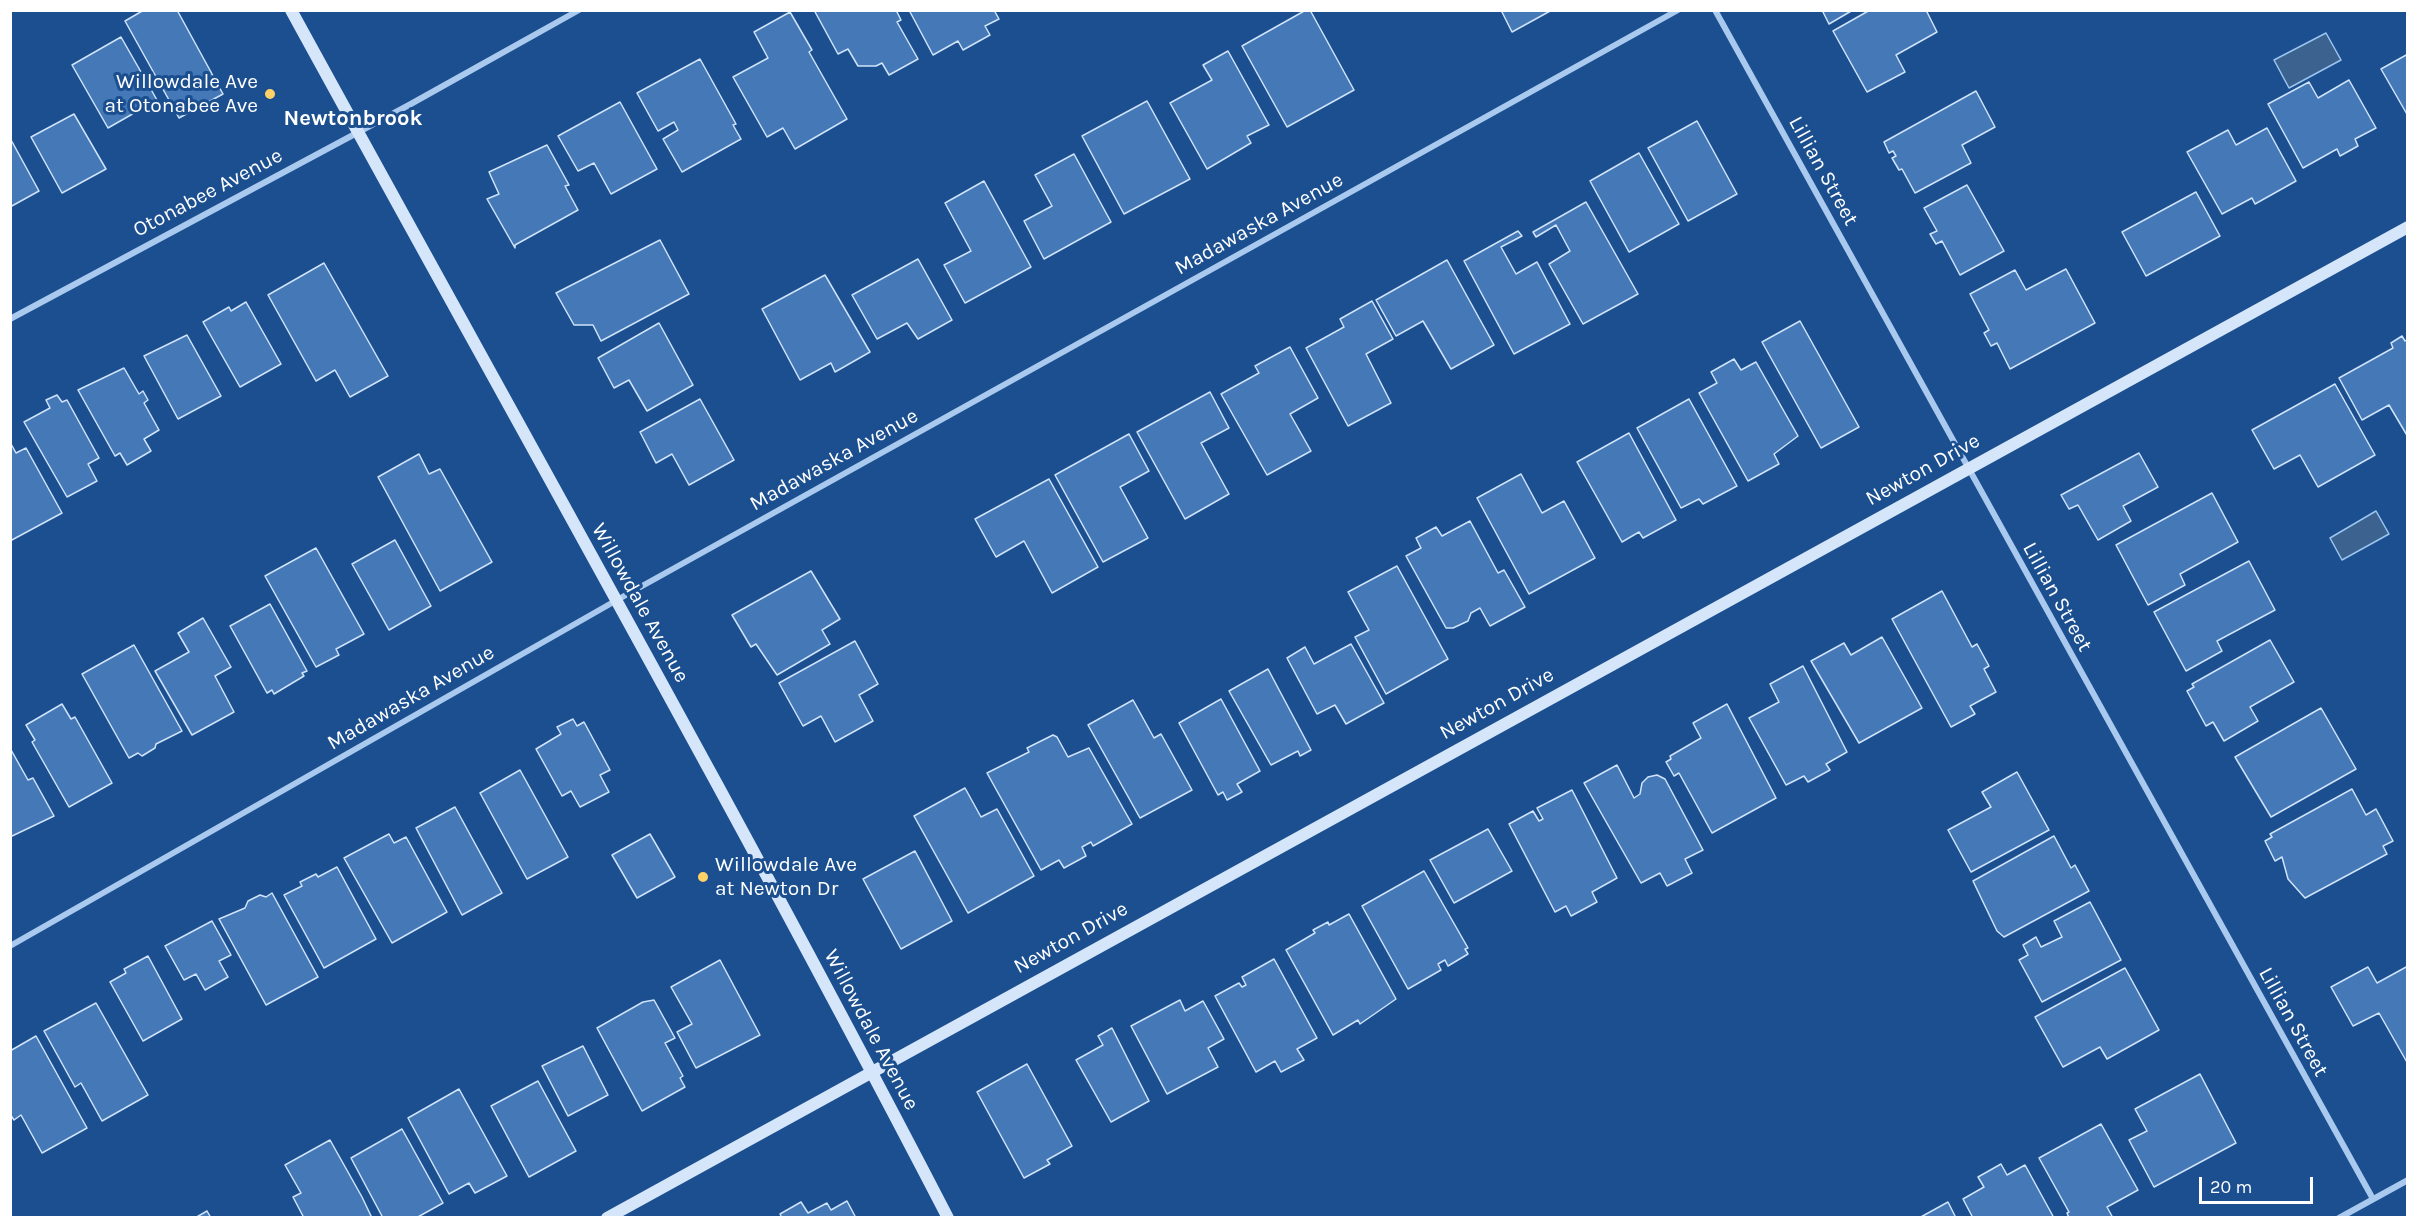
<!DOCTYPE html>
<html>
<head>
<meta charset="utf-8">
<style>
  body { margin:0 }
  #map { position:relative; width:2418px; height:1228px; overflow:hidden; background:#1b4f8f; font-family:Karla,sans-serif }
  canvas { display:block }
  .frame { position:absolute; inset:0; border:12px solid #fff; pointer-events:none }
  .scale { position:absolute; left:2199px; top:1177px; width:114px; height:27px; box-sizing:border-box; border:3px solid #fff; border-top:0; padding-left:8px; font-size:18px; line-height:21px; white-space:nowrap; color:#fff; -webkit-text-stroke:4px #1b4f8f; paint-order:stroke }
</style>
</head>
<body>
<div id="map">
<canvas width="2418" height="1228"></canvas>
<div class="frame"></div>
<div class="scale">20 m</div>
</div>
<script>
const context = document.querySelector('canvas').getContext('2d');
context.lineJoin = 'round';
function fillPath(path, color) { context.fillStyle = color; context.fill(path, 'evenodd'); }
function trace(path, color, width, dash) { context.strokeStyle = color; context.lineWidth = width; context.lineCap = dash ? 'butt' : 'round'; context.setLineDash(dash || []); context.stroke(path); }
function label(font, color, halo, rows, align = 'center') {
  context.font = font + ' Karla,sans-serif'; context.lineWidth = 6; context.setLineDash([]); context.textBaseline = 'middle'; context.strokeStyle = halo; context.fillStyle = color; for (const [text, x, y, turn = 0] of rows) {
    context.save(); context.translate(x, y); context.rotate((+turn || 0) * Math.PI / 180); context.textAlign = isNaN(turn) ? turn : align; if (halo) context.strokeText(text, 0, 0); context.fillText(text, 0, 0); context.restore();
  }
}
const water = new Path2D(`
  M2326 33 2341 60 2289 88 2274 60Z
  M2376 511 2389 534 2342 560 2330 538Z`);
fillPath(water, '#3c6290');
trace(water, '#9cc4f0', 1.5);
const building = new Path2D(`
  M144 10H177L223 94 179 118 125 21Z
  M814 10H896L901 20 897 22 918 59 889 75 882 63 876 66H858L848 49 838 54Z
  M909 10H994L999 19 985 26 990 35 963 50 958 41 933 55Z
  M1306 10H1310L1354 90 1287 127 1242 46Z
  M1501 10H1552L1512 32Z
  M1822 10H1853L1829 24Z
  M1870 10H1926L1937 32 1896 55 1905 72 1867 92 1833 31Z
  M790 12 812 50 809 52 847 119 795 149 783 128 767 137 733 77 768 58 754 32Z
  M121 37 157 100 108 128 72 65Z
  M1228 51 1269 125 1247 136 1251 143 1207 169 1170 103 1212 80 1203 65Z
  M2408 54V116L2381 69Z
  M700 59 736 124 733 125 741 139 682 172 663 139 678 130 674 122 658 131 637 93Z
  M2349 80 2376 128 2355 139 2358 146 2340 156 2337 149 2303 168 2268 104 2309 82 2318 98Z
  M1976 91 1995 127 1962 145 1971 163 1915 193 1902 169 1899 170 1892 158 1896 156 1893 151 1889 153 1884 142Z
  M1147 101 1190 179 1124 214 1082 136Z
  M620 102 657 169 611 194 594 163 578 171 558 136Z
  M74 114 106 169 62 193 31 137Z
  M1697 121 1737 194 1688 221 1648 148Z
  M2267 128 2296 181 2255 204 2252 198 2222 214 2187 152 2228 130 2236 145Z
  M10 138 39 191 10 207Z
  M547 145 569 185 565 186 578 210 515 245V248L487 199 499 194 489 172Z
  M1639 153 1679 224 1629 252 1590 181Z
  M1074 154 1111 222 1044 259 1024 221 1052 206 1035 175Z
  M984 181 1031 267 965 303 944 265 971 251 945 203Z
  M1967 185 2004 251 1960 275 1942 241 1936 244 1930 234 1937 231 1924 208Z
  M2196 192 2220 236 2146 276 2122 232Z
  M1586 202 1638 294 1583 324 1549 264 1570 251 1556 225 1536 237 1533 232Z
  M1518 231 1522 236 1501 247 1516 274 1537 262 1570 324 1514 354 1464 261Z
  M660 240 689 294 601 341 593 325H574L556 293Z
  M918 259 952 320 918 339 907 323 877 339 852 295Z
  M1447 260 1494 345 1451 369 1423 321 1396 336 1376 300Z
  M324 263 388 376 350 397 335 370 316 381 268 295Z
  M2066 269 2095 323 2010 369 1997 343 1991 346 1984 333 1989 330 1970 294 2015 270 2026 290Z
  M825 275 870 352 835 372 831 363 800 380 762 309Z
  M1372 301 1393 339 1366 354 1391 403 1348 426 1306 348 1344 327 1340 319Z
  M246 302 281 364 240 387 203 322 229 307 231 311Z
  M1800 321 1859 427 1821 448 1762 342Z
  M659 323 693 385 647 411 629 380 614 388 598 358Z
  M187 335 221 396 178 419 144 356Z
  M2402 336 2405 341 2408 339V437L2389 405 2362 420 2339 378 2393 348 2391 343Z
  M1290 347 1318 398 1290 414 1311 451 1267 475 1221 394 1259 373 1255 366Z
  M1734 359 1741 370 1756 362 1798 436 1774 454 1779 464 1748 481 1699 393 1717 383 1711 372Z
  M124 368 139 394 143 391 148 400 144 403 159 430 144 439 151 451 127 465 120 453 115 456 78 390Z
  M2335 384 2375 455 2318 487 2300 455 2274 469 2252 430Z
  M1210 392 1229 428 1201 443 1229 494 1185 519 1137 432Z
  M57 395 62 402 67 400 99 458 88 464 97 481 67 497 24 422 50 408 46 400Z
  M700 399 734 460 689 485 672 454 656 463 640 432Z
  M1689 399 1737 486 1703 504 1699 499 1681 508 1637 428Z
  M1629 433 1676 520 1643 538 1639 532 1622 542 1577 462Z
  M1129 434 1149 471 1120 487 1148 538 1103 562 1055 475Z
  M10 442 16 453 26 448 62 513 10 541Z
  M2139 453 2158 487 2123 506 2131 521 2098 540 2078 505 2069 509 2061 495Z
  M419 454 429 474 440 469 492 562 440 591 378 477Z
  M1521 474 1542 513 1564 501 1595 558 1529 594 1477 498Z
  M1049 479 1098 567 1052 593 1024 541 996 557 975 519Z
  M2212 493 2238 542 2180 574 2185 585 2148 605 2116 545Z
  M1470 521 1498 573 1504 570 1525 607 1490 626 1480 608 1471 613 1468 621 1453 628H1446L1406 556 1421 548 1416 538 1436 527 1442 536Z
  M395 540 431 606 389 630 352 564Z
  M316 548 364 634 336 649 339 655 316 667 265 576Z
  M2249 561 2275 610 2217 641 2222 651 2186 671 2154 612Z
  M1397 566 1448 659 1386 694 1355 637 1369 630 1348 592Z
  M811 571 840 619 822 630 830 644 777 675 756 644 751 647 732 615Z
  M1942 591 1972 647 1977 644 1989 666 1984 669 1996 692 1970 706 1975 714 1951 727 1892 619Z
  M270 604 307 671 302 673 304 676 274 694 272 690 267 693 230 626Z
  M203 618 231 667 215 676 234 712 192 735 155 671 189 652 178 633Z
  M1882 637 1922 708 1859 743 1811 661 1844 643 1851 655Z
  M2270 640 2294 682 2250 707 2258 721 2224 741 2213 722 2206 726 2187 691 2194 687 2192 684Z
  M855 641 878 684 859 695 873 721 835 742 821 716 803 726 779 683Z
  M1351 644 1384 703 1346 724 1335 705 1317 714 1287 658 1305 647 1314 664Z
  M134 645 182 731 156 744 155 748 142 756 138 753 129 758 82 674Z
  M1803 666 1847 752 1826 764 1830 770 1808 782 1804 776 1786 785 1749 718 1779 702 1770 684Z
  M1268 669 1311 750 1300 756 1298 751 1271 765 1229 691Z
  M1221 699 1260 771 1237 784 1242 792 1227 800 1223 792 1218 795 1179 723Z
  M1133 700 1154 738 1161 734 1192 790 1140 818 1088 725Z
  M62 704 71 719 75 717 112 783 69 807 32 742 35 740 26 725Z
  M1727 704 1776 798 1712 833 1679 773 1674 776 1666 762 1671 759 1670 756 1701 738 1693 723Z
  M2321 708 2356 769 2271 817 2235 757Z
  M573 719 577 726 584 722 610 770 600 775 609 792 580 807 571 791 562 796 536 749 561 734 557 727Z
  M1053 735 1057 737 1068 757 1089 748 1132 824 1093 846 1091 842 1082 847 1086 856 1064 868 1059 860 1041 870 987 773 1029 752 1027 748Z
  M10 748 28 780 33 778 54 816 10 837Z
  M1617 765 1634 798 1640 794 1642 783 1648 777 1657 775 1665 779 1703 850 1685 859 1692 873 1667 886 1660 873 1641 883 1584 783Z
  M520 770 568 857 527 879 480 793Z
  M2017 772 2049 830 1971 872 1948 830 1991 807 1982 792Z
  M965 788 981 817 997 809 1034 876 968 913 914 816Z
  M2352 789 2366 815 2376 809 2393 841 2383 846 2387 854 2305 898 2288 879 2282 857 2275 861 2265 841 2272 837 2270 834Z
  M1572 790 1617 878 1592 892 1597 902 1571 916 1566 906 1555 912 1509 824 1533 811 1539 821 1543 819 1537 808Z
  M455 807 502 893 462 915 416 828Z
  M1488 829 1512 871 1454 903 1430 860Z
  M389 834 394 843 406 837 447 912 392 943 344 858Z
  M650 834 675 877 637 898 612 855Z
  M2054 836 2071 868 2075 865 2089 891 2004 937 1997 931 1973 881Z
  M915 851 952 921 901 949 863 879Z
  M337 867 376 939 324 968 284 895 302 886 300 882 316 874 318 877Z
  M1424 871 1468 948 1465 949 1468 954 1448 966 1445 960 1438 964 1441 970 1408 989 1362 906Z
  M272 893 318 977 266 1005 219 919 245 908 248 901 260 895 266 897Z
  M2090 902 2121 960 2042 1002 2019 960 2028 955 2023 945 2036 937 2041 947 2062 937 2054 921Z
  M1349 914 1396 999 1360 1024 1358 1020 1333 1035 1286 950 1315 933 1313 930 1328 922 1329 925Z
  M212 921 231 955 219 961 228 977 205 990 196 974 184 980 165 946Z
  M148 956 182 1019 143 1041 110 982 126 973 124 969Z
  M1274 959 1317 1038 1297 1049 1304 1060 1281 1072 1275 1061 1256 1072 1215 996 1239 983 1242 987 1246 985 1242 977Z
  M720 960 760 1035 696 1068 677 1032 692 1024 671 987Z
  M2408 966V1064L2379 1013 2353 1026 2331 987 2368 967 2377 983Z
  M2125 968 2159 1030 2107 1059 2100 1047 2063 1067 2035 1017Z
  M654 1000 675 1038 665 1043 683 1076 680 1078 685 1087 642 1111 597 1028 643 1002Z
  M1180 1000 1185 1011 1203 1001 1224 1039 1208 1048 1218 1067 1167 1094 1131 1026Z
  M96 1003 148 1095 102 1121 81 1083 75 1087 44 1031Z
  M1112 1028 1149 1101 1111 1122 1076 1060 1103 1045 1098 1036Z
  M36 1036 87 1128 42 1153 21 1115 14 1120 10 1114V1051Z
  M583 1046 608 1095 568 1116 542 1066Z
  M1027 1064 1072 1146 1047 1160 1050 1164 1024 1178 977 1092Z
  M2200 1074 2236 1143 2154 1187 2129 1140 2147 1131 2135 1109Z
  M538 1081 576 1151 529 1177 491 1106Z
  M459 1089 507 1176 475 1193 469 1183 449 1194 408 1118Z
  M2101 1124 2138 1190 2107 1207 2113 1218H2069L2067 1213 2069 1212 2039 1158Z
  M402 1129 443 1203 416 1218H383L351 1158Z
  M330 1140 362 1197 372 1218H304L293 1197 301 1193 285 1165Z
  M2001 1164 2007 1175 2025 1165 2054 1218H1973L1963 1199 1984 1187 1978 1177Z
  M847 1201 856 1218H782L780 1214 801 1202 808 1213 827 1203 831 1210Z
  M1948 1202 1956 1218H1919Z
  M207 1211 211 1218H195Z`);
fillPath(building, '#4478b7');
trace(building, '#cfe3fa', 1.5);
trace(new Path2D(`
  M1715 10 2373 1199
  M10 319 409 105 579 10
  M10 946 617 600 1678 10
  M2339 1218 2408 1180`), '#a9c9ee', 6);
trace(new Path2D(`
  M291 10C511 412 737 811 948 1218
  M607 1218 2408 227`), '#d6e6fa', 12);
for (const [x, y, r, color] of [
  [270,94,6,"#ffd166"],
  [703,877,6,"#ffd166"]
]) { const dot = new Path2D(); dot.arc(x, y, r, 0, 2 * Math.PI); context.fillStyle = color; context.fill(dot); trace(dot, '#1b4f8f', 2); }
label('21px', '#fff', '#1b4f8f', [
  ["Willowdale Ave",258,82],
  ["at Otonabee Ave",258,106],
  ["Willowdale Ave",715,865,"left"],
  ["at Newton Dr",715,889,"left"]
], 'right');
label('21px', '#fff', '#1b4f8f', [
  ["Lillian Street",1823,171,61],
  ["Otonabee Avenue",208,193,-28],
  ["Madawaska Avenue",1259,224,-29],
  ["Madawaska Avenue",834,460,-29],
  ["Newton Drive",1923,470,-29],
  ["Lillian Street",2057,597,61],
  ["Willowdale Avenue",640,603,61],
  ["Madawaska Avenue",411,698,-30],
  ["Newton Drive",1497,704,-29],
  ["Newton Drive",1071,938,-29],
  ["Lillian Street",2293,1022,61],
  ["Willowdale Avenue",871,1030,62]
]);
label('bold 22px', '#fff', '#1b4f8f', [
  ["Newtonbrook",353,119]
]);
</script>
</body>
</html>
